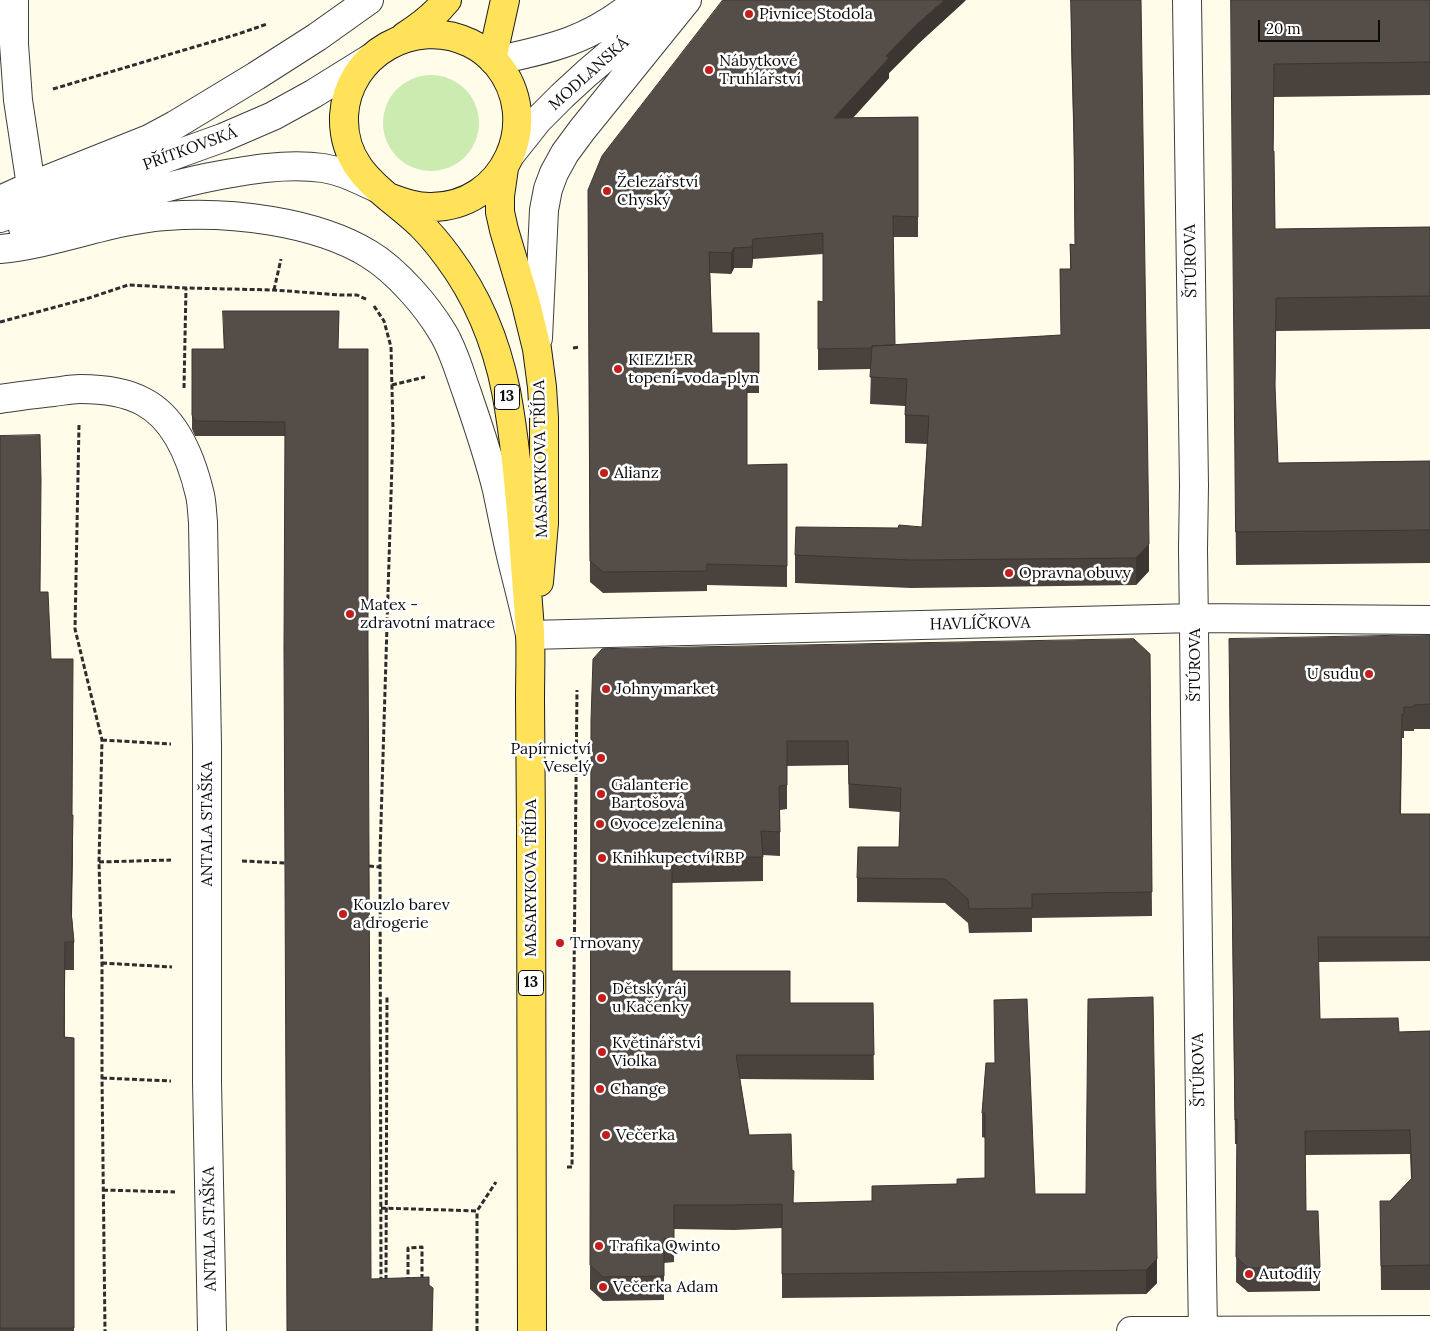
<!DOCTYPE html>
<html>
<head>
<meta charset="utf-8">
<style>
  body { margin:0 }
  #map { position:relative; width:1430px; height:1331px; overflow:hidden; background:#fffcea; font-family:Lora,serif }
  canvas { display:block }
  .scale { position:absolute; left:1258px; top:20px; width:122px; height:22px; box-sizing:border-box; border:2px solid #0b0b0b; border-top:0; padding-left:6px; font-size:15px; line-height:18px; white-space:nowrap; color:#0b0b0b; -webkit-text-stroke:4px #fff; paint-order:stroke }
</style>
</head>
<body>
<div id="map">
<canvas width="1430" height="1331"></canvas>
<div class="scale">20 m</div>
</div>
<script>
const context = document.querySelector('canvas').getContext('2d');
context.lineJoin = 'round';
function fillPath(path, color) { context.fillStyle = color; context.fill(path, 'evenodd'); }
function trace(path, color, width, dash) { context.strokeStyle = color; context.lineWidth = width; context.lineCap = dash ? 'butt' : 'round'; context.setLineDash(dash || []); context.stroke(path); }
function label(font, color, halo, rows, align = 'center') {
  context.font = font + ' Lora,serif'; context.lineWidth = 5; context.setLineDash([]); context.textBaseline = 'middle'; context.strokeStyle = halo; context.fillStyle = color; for (const [text, x, y, turn = 0] of rows) {
    context.save(); context.translate(x, y); context.rotate((+turn || 0) * Math.PI / 180); context.textAlign = isNaN(turn) ? turn : align; if (halo) context.strokeText(text, 0, 0); context.fillText(text, 0, 0); context.restore();
  }
}
fillPath(new Path2D(`
  M383 123a48 48 0 1 1 96 0a48 48 0 1 1-96 0Z`), '#ccebb1');
const minor = new Path2D(`
  M14 0V44L18 100 31 186
  M1187 0 1194 485 1193 549 1202 1271 1203 1331
  M494 61C551 49 592 40 638 0
  M511 154 538 120 562 96 587 73 667 5
  M0 200 31 186 149 139 175 125 256 76 317 37 369 0
  M0 218 222 138 273 116 313 94 371 58
  M23 228C86 211 147 190 210 177 248 170 285 163 323 168 343 171 359 180 377 188
  M0 249C56 244 109 220 166 216 229 211 315 221 369 254 397 271 427 306 443 333 454 351 460 374 467 393 478 425 489 457 497 490 502 514 507 540 513 564 519 588 525 611 530 635L1195 618 1430 620
  M538 338 544 210 548 189 554 173 565 153 582 130 687 0
  M0 399C18 396 36 394 53 392 62 391 71 389 80 389 101 389 126 392 144 402 176 419 192 461 200 495 202 504 202 513 203 522L207 746V1082L212 1331
  M1131 1331 1430 1330`);
const major = new Path2D(`
  M405 36C421 26 435 15 447 0
  M492 59 505 0
  M504 168 500 196V212L504 230 526 304 537 349 542 387 544 418V523L539 582
  M388 197C402 202 415 207 430 207 504 208 544 121 497 64 489 55 481 48 470 43 415 16 347 54 344 116 342 172 385 191 420 224 430 234 440 246 448 257 478 297 496 341 506 391 515 439 519 488 523 536 525 568 528 600 530 631 531 654 530 677 530 700 530 743 531 787 531 830 531 997 532 1164 532 1331`);
trace(minor, '#3e3e3e', 30);
trace(major, '#1c1c1c', 30);
trace(new Path2D(`
  M53 89 238 34 267 24
  M274 290 281 259
  M374 306 384 321 391 347 393 430 380 854 381 1283
  M0 322 89 298 128 285 186 288 274 290 340 295H357L368 300
  M573 348 580 347
  M392 385 425 377
  M184 388 186 288
  M79 425 75 629 102 740 99 862 102 963V1078L105 1331
  M102 740 171 744
  M242 861 285 863
  M99 862 171 860
  M369 866 380 867
  M102 963 172 967
  M102 1078 171 1081
  M567 1167H572L577 690
  M103 1190 175 1192
  M381 1208 477 1211 496 1182
  M408 1282V1248L422 1247V1280
  M477 1331V1211`), '#2d2d2d', 3, [5, 2.5]);
trace(minor, '#fff', 28);
trace(major, '#ffe25a', 28);
trace(new Path2D(`
  M386 1280 387 997`), '#2d2d2d', 3, [5, 2.5]);
fillPath(new Path2D(`
  M1071 0 1149 571 1136 585 911 588 795 583V555L898 528 922 527 927 444 905 443V406L870 404 871 369 818 370V301L823 302V254L753 259 752 268H734L731 274 710 273 712 333H759V393H747V465L787 464V587L707 585V591L603 593 590 582 588 190 965 1 918 44 889 73V78L853 118 918 117V237H893L895 345 1061 335 1060 269H1070V244L1075 245 1074 159 1071 43Z
  M1231 0H1430V95L1274 97 1273 151 1275 229 1430 227V329L1276 331 1275 392 1278 463 1430 461V563L1236 565Z
  M339 311 287 1331 285 436H195L192 429V349H223Z
  M0 436 40 592 51 659 72 815 73 843 72 917 74 942V970H65V1037L74 1038V1331H0Z
  M1430 635V729H1414V731H1404V738H1402L1401 814H1430V961L1318 962 1320 1019 1399 1032 1430 1031V1290H1381L1380 1201H1390L1411 1179 1410 1154 1305 1155 1306 1211 1320 1267V1291L1248 1292 1236 1282 1237 1144H1235L1229 663Z
  M1150 654 1152 916 1032 918V932L969 933 968 923 945 903 857 902V878L899 847 900 812 849 808 848 765 787 766V809L780 810V856L763 855V881L672 883V971L790 1003H873L874 1080 740 1079 749 1135 794 1203 872 1201 985 1178V1138L982 1137V1113L986 1063 1035 1194H1086L1157 1283 1146 1294 782 1298V1228L734 1230 674 1229V1262L664 1263V1300L603 1301 590 1289 591 720Z`), '#49423d');
fillPath(new Path2D(`
  M944 0H966L965 1 918 44 889 73V78L834 138V118L886 56 918 23Z
  M1274 64V97L1273 184V151Z
  M753 239V259L752 268V247Z
  M734 248V268L731 274V253Z
  M1149 544V571L1136 585V558Z
  M73 815V843L71 939V911Z
  M1157 1259V1283L1146 1294V1270Z`), '#3c3632');
const building = new Path2D(`
  M723 0H944L918 23 886 56 889 58 834 118 918 117V217L893 216 895 345 872 346V348L818 349V301L823 302V233L753 239 752 247 734 248 731 253 709 252 712 333H759V372H747V465L787 464V566L707 564V571L603 572 590 561 588 190 602 156Z
  M1071 0H1141L1149 544 1136 558 911 560 795 555 796 527 898 528 899 525 922 527 929 416 905 415 907 379 870 377 872 346 1061 335 1060 269H1071L1070 244 1075 245 1074 132Z
  M1231 0H1430V62L1274 64 1273 151H1274L1275 229 1430 227V296L1276 298 1275 385 1278 463 1430 461V530L1236 532Z
  M223 311H339L338 349H368V647L371 1279 429 1277V1285L433 1288 432 1331H287L284 647 285 422 195 421 192 415V349H224Z
  M40 435 41 481 40 592H48L51 659H73L72 815H73L71 911 74 942H65L64 1037 74 1038V1328H0V436Z
  M1430 635V704L1414 705V707H1404V714H1402L1400 814H1430V937H1318L1320 1019 1398 1018 1399 1032 1430 1031V1265L1381 1266 1380 1201H1390L1412 1178 1410 1130 1305 1131 1306 1211H1318L1320 1267 1248 1268 1236 1257 1237 1119 1235 1120 1229 639Z
  M1134 639 1150 654 1152 892 1032 894V908L969 909 968 899 945 879 857 878 858 847H899L901 788 849 784 848 741H787V785L779 786 780 832 761 831 763 857 672 858V971H790V1003H873L874 1055H736L749 1135 791 1134 792 1170 794 1171 793 1203 872 1201V1186L957 1184V1179L985 1178V1113H982L986 1063H995L994 1000 1027 999 1035 1194H1086L1088 999 1153 997 1157 1259 1146 1270 782 1274V1204L734 1205H674V1238L664 1239V1276L603 1277 590 1265 591 720 593 659 602 649Z`);
fillPath(building, '#554d47');
trace(building, '#3c3632', 1);
for (const [x, y, r, color] of [
  [749,14,5,"#c41e1b"],
  [709,70,5,"#c41e1b"],
  [607,191,5,"#c41e1b"],
  [618,369,5,"#c41e1b"],
  [604,473,5,"#c41e1b"],
  [1009,573,5,"#c41e1b"],
  [350,614,5,"#c41e1b"],
  [1369,674,5,"#c41e1b"],
  [606,689,5,"#c41e1b"],
  [601,758,5,"#c41e1b"],
  [601,794,5,"#c41e1b"],
  [600,824,5,"#c41e1b"],
  [602,858,5,"#c41e1b"],
  [343,914,5,"#c41e1b"],
  [560,943,5,"#c41e1b"],
  [602,998,5,"#c41e1b"],
  [602,1052,5,"#c41e1b"],
  [600,1089,5,"#c41e1b"],
  [606,1135,5,"#c41e1b"],
  [599,1246,5,"#c41e1b"],
  [1249,1274,5,"#c41e1b"],
  [603,1287,5,"#c41e1b"]
]) { const dot = new Path2D(); dot.arc(x, y, r, 0, 2 * Math.PI); context.fillStyle = color; context.fill(dot); trace(dot, '#fff', 2); }
for (const [x, y, w] of [
  [507,397,25],
  [531,983,25]
]) { const box = new Path2D(); box.roundRect(x - w / 2, y - 12.5, w, 25, 4); context.fillStyle = '#fff'; context.fill(box); trace(box, '#0b0b0b', 1); }
label('bold 15px', '#0b0b0b', null, [
  ["13",507,397],
  ["13",531,983]
]);
label('16px', '#0b0b0b', '#fff', [
  ["Pivnice Stodola",759,14],
  ["Nábytkové",719,61],
  ["Truhlářství",719,79],
  ["Železářství",617,182],
  ["Chyský",617,200],
  ["KIEZLER",628,360],
  ["topení-voda-plyn",628,378],
  ["Alianz",614,473],
  ["Opravna obuvy",1019,573],
  ["Matex -",360,605],
  ["zdravotní matrace",360,623],
  ["U sudu",1359,674,"right"],
  ["Johny market",616,689],
  ["Papírnictví",591,749,"right"],
  ["Veselý",591,767,"right"],
  ["Galanterie",611,785],
  ["Bartošová",611,803],
  ["Ovoce zelenina",610,824],
  ["Knihkupectví RBP",612,858],
  ["Kouzlo barev",353,905],
  ["a drogerie",353,923],
  ["Trnovany",570,943],
  ["Dětský ráj",612,989],
  ["u Kačenky",612,1007],
  ["Květinářství",612,1043],
  ["Violka",612,1061],
  ["Change",610,1089],
  ["Večerka",616,1135],
  ["Trafika Qwinto",609,1246],
  ["Autodíly",1259,1274],
  ["Večerka Adam",613,1287]
], 'left');
label('16px', '#0b0b0b', '#fff', [
  ["MODLANSKÁ",589,74,-42],
  ["PŘÍTKOVSKÁ",190,149,-20],
  ["ŠTÚROVA",1191,261,-91],
  ["MASARYKOVA TŘÍDA",541,459,-91],
  ["HAVLÍČKOVA",980,624,-1],
  ["ŠTÚROVA",1195,665,-90],
  ["ANTALA STAŠKA",207,824,-90],
  ["MASARYKOVA TŘÍDA",531,878,-90],
  ["ŠTÚROVA",1199,1070,-91],
  ["ANTALA STAŠKA",210,1229,-91]
]);
</script>
</body>
</html>
